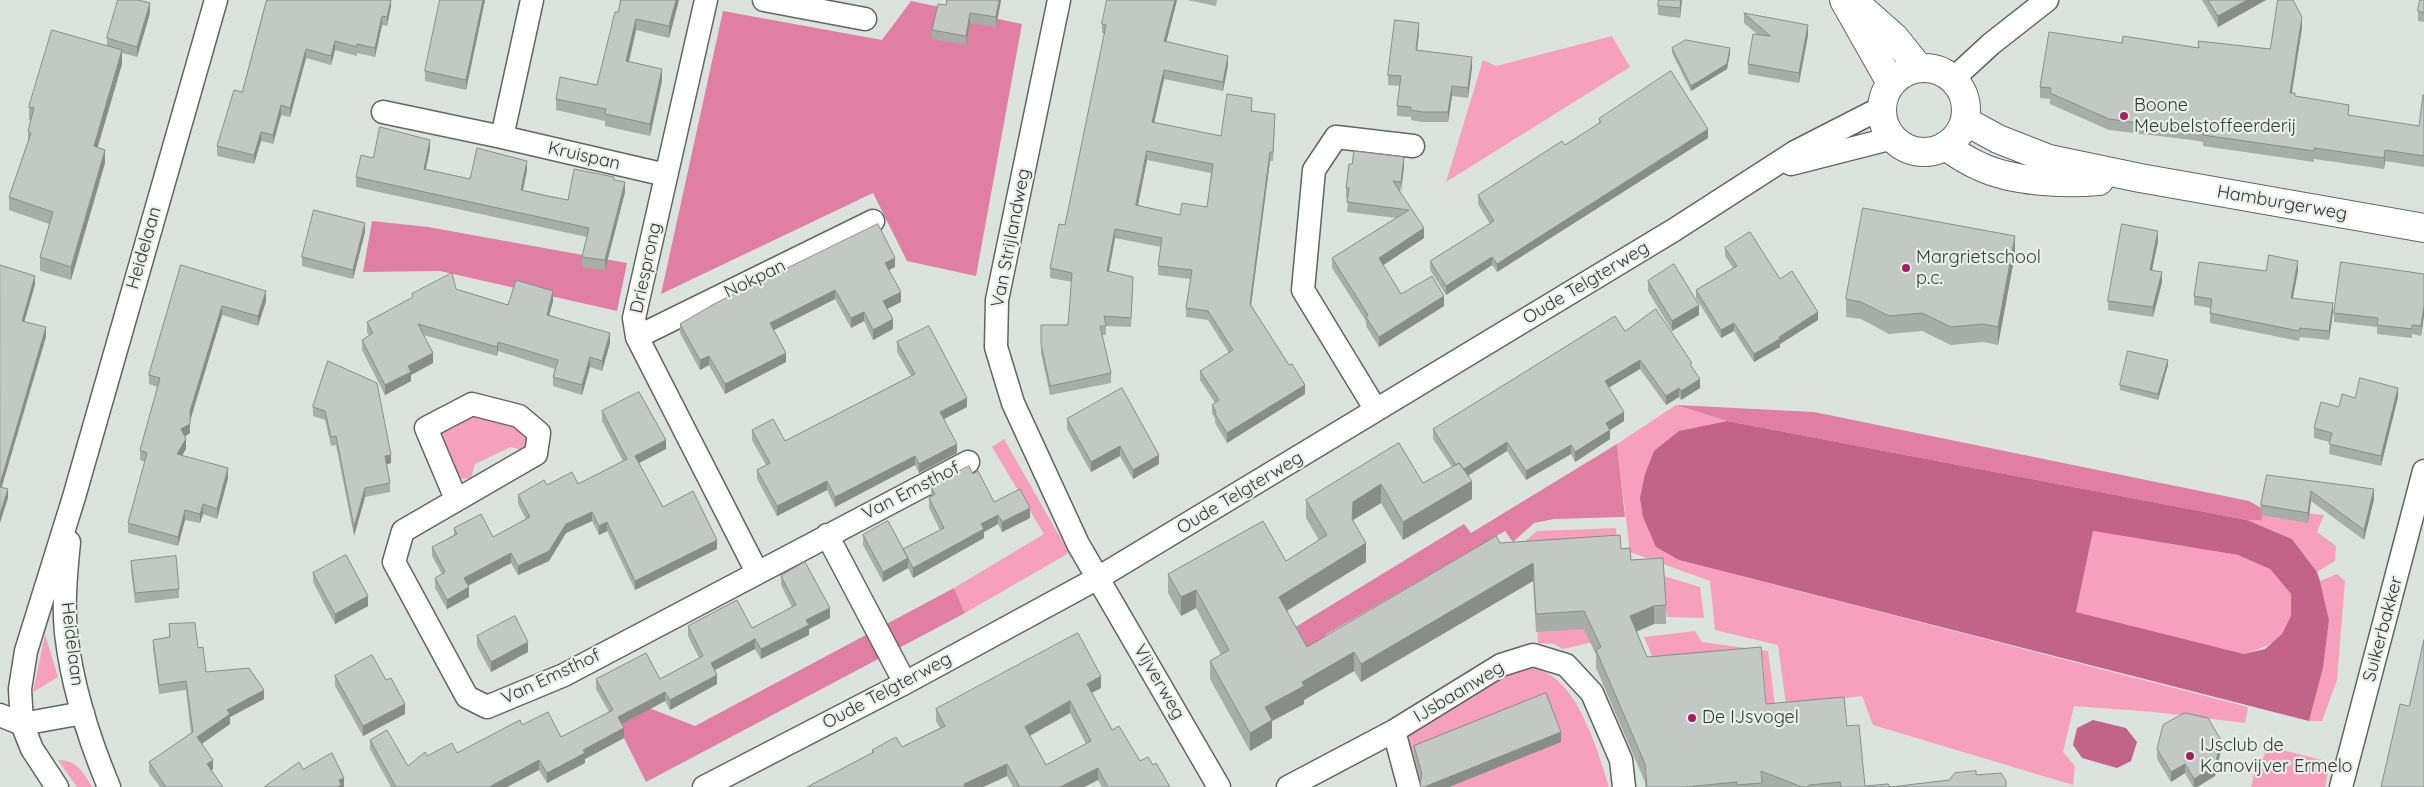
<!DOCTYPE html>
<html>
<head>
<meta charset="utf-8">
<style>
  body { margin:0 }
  canvas { display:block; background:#dbe3df }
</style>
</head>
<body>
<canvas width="2424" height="787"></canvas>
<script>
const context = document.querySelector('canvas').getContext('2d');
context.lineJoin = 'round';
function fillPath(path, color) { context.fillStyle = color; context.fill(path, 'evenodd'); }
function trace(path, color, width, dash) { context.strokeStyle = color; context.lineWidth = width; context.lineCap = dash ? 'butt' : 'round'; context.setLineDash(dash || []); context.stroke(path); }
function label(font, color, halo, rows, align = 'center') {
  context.font = font + ' Quicksand,sans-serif'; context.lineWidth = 4.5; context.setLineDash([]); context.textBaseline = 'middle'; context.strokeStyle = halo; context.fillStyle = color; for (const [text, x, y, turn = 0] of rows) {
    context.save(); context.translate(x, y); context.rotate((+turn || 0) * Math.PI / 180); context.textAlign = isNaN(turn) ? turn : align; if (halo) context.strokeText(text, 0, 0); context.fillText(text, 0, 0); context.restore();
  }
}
fillPath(new Path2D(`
  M1612 36 1630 67 1446 182 1483 60 1496 66Z
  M1676 405 1727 421 1679 431V560L2248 707 2245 723 2154 712 2074 706 2063 752 2075 766 2073 785 1873 725 1862 696 1786 705 1778 645 1715 630 1710 581 1630 552 1617 444Z
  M475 413 521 427 531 444 524 451 511 447 475 464 471 478 462 479C449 469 442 447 442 431Z
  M1004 439 1069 553 965 613 954 588 1044 534 992 447Z
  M2263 509 2324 515 2317 532 2336 546 2335 561 2317 572 2292 539 2247 520H2262Z
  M1616 528 1618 555 1517 548 1537 531Z
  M2093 531 2238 555 2270 569 2291 594C2290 601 2292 608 2291 614 2288 638 2264 649 2244 654L2076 612Z
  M2337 574 2345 581 2337 680 2322 721H2309L2323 668 2329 620 2320 581Z
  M1661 575 1700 587 1704 618 1667 617Z
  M1537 626 1603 627 1602 640 1563 649 1554 644 1538 643Z
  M1695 631 1702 642 1768 651 1776 713H1767L1763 659 1657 668 1644 637Z
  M45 634 58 677 33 692Z
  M1521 668C1530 668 1539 669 1547 673 1580 690 1599 754 1609 787H1421L1405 733 1509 671Z
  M2266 746 2330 762 2325 787H2251L2257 763 2264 757Z
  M58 760C77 760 83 772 92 787H77Z`), '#f7a0bd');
fillPath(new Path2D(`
  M911 1 1022 24 976 276 907 261 873 193 661 294 723 11 882 40Z
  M372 221 428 227 627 263 617 311 440 271 363 272Z
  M1676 405 1814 412 2249 501 2263 509 2262 520H2247L1727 421Z
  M1617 444 1625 517 1554 519 1534 523 1513 542 1505 531 1327 634 1296 661 1284 634 1464 524 1471 533Z
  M954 588 965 613 646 782 617 724 649 708 695 726Z`), '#e07fa2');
fillPath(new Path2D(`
  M1727 421 2247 520 2292 539 2317 572 2320 581 2329 620 2323 668 2309 721 1679 560 1656 547 1643 517 1640 498 1645 474 1654 451 1679 431ZM2093 531 2238 555 2270 569 2291 594V616L2282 634 2265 649 2244 654 2076 612Z
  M2093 720 2126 728 2137 742 2131 761 2117 768 2082 758 2073 745 2077 728Z`), '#c26487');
const minor = new Path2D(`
  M532 0 502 137 666 175
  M706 0 634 318 637 337 757 572
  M764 0 865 19
  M1059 0 997 300 996 347 1013 403 1078 544 1219 787
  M1953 79 1991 44 2047 0
  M383 112 502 137
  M1791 164 1893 138
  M637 337 873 221
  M1376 410 1303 290 1314 170 1336 137 1413 146
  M456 499 426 428 472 404 519 416 539 433 536 454 403 531 394 562 467 697 487 707 564 675 968 462
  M827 535 905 683
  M69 542C66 573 63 603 66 633 72 686 89 739 109 787
  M0 715 22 724 83 713
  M1394 731 1409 787
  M57 787 32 749 22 724 20 689 26 651 74 497 216 0
  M704 787 905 683 1098 578 1674 230 1795 152 1881 108
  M1288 787 1394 731 1501 665 1533 655 1566 665 1592 693 1621 760 1624 787
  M2341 787 2424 471`);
const tertiary = new Path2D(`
  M1844 0 1891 83
  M1852 0 1895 38 1919 68
  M1882 110a42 42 0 1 1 84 0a42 42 0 1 1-84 0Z
  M1965 121 1998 139 2049 159 2140 178 2424 228
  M1945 146C1956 153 1967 161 1979 166 2012 182 2063 184 2099 181`);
trace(minor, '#606763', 25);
trace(tertiary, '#606763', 30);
trace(minor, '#fff', 22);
trace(tertiary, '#fff', 28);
fillPath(new Path2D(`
  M391 0V6L387 26 382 25 375 57 357 53V56L335 50 331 65 306 58 290 117 281 115 273 144 261 141 254 164 217 156V146L242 92 264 8Z
  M485 0 466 90 425 81V71Z
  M621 0H679L669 38 636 30 629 62 662 81 650 136 605 126V121L556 110V99L597 85 618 12Z
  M1001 0 996 27 970 23 966 45 932 39V30L946 5Z
  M1177 0 1166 42 1228 65 1223 91 1164 79 1154 123 1221 136 1252 107V111L1275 123 1273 161H1270L1251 305 1305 394 1227 443 1215 423V418L1212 414V405L1215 403 1200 380V371L1229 353 1208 320 1186 317V308L1190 279 1158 275V266L1161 247 1115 238 1109 272 1133 286 1131 327 1106 326V335H1102L1111 373V383L1050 395 1041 353V325H1068L1072 282 1050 278V268L1065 225 1105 34 1102 33V24ZM1147 160 1211 173 1207 207 1180 215 1138 206Z
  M1187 0H1217L1216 6Z
  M1659 0H1682L1680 18 1658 15V6Z
  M2202 0H2266L2218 27Z
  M2424 0V22L2418 21V11Z
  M150 13 137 57 122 53V64L97 148 105 163 71 280 40 271V257L49 224 9 210V197L28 144V131L31 121 29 120V107L107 46V38Z
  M1744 13 1808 35 1799 83 1748 74V64L1757 34 1744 23Z
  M2302 28 2292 93 2295 96 2349 116 2419 126 2424 95V167L2385 161 2384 169 2314 159V162L2203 146V142L2192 140 2109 130 2050 104V99L2040 98V87L2122 43 2198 48V41L2270 49Z
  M1419 33 1417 50 1472 67 1468 98 1452 96 1448 122H1422L1411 120V117L1397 116V106L1400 86 1388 85V75Z
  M1672 48 1730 53 1727 69 1691 91 1672 53Z
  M1599 119 1708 138 1497 272 1492 265 1446 295 1430 270V261L1490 224 1478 204V195L1565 145 1599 123Z
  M430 149 426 169 470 179 527 170 523 190 568 200 614 180 625 192 605 270 582 267V257L587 237 356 187V177L373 158Z
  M1404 167 1400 192 1424 238 1383 265 1401 294 1444 306 1379 347 1366 326V321L1332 268V258L1396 218 1347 212 1348 198H1346V188Z
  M365 232 353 279 302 266V257Z
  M2158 241 2152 270 2162 282 2153 317 2108 310V301Z
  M1725 248 1780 279 1818 320 1780 344V347L1754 362 1734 331 1721 338 1696 298V290L1733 268 1725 256Z
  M2015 254 1998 345 1983 342 1951 345 1922 331 1889 334 1861 319 1846 317V299Z
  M181 265 266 301 258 326 222 315 190 421V433L184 437 186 449 182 455 228 478 217 519 203 514 200 523 185 520 178 546 128 533V523L145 462 140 460V450L158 387 149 384V375Z
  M895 267 889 270 901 302 887 309 893 329 873 340 864 321 851 328 835 299 774 330 786 362 725 394 709 365 700 370 680 333V324Z
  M2266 271H2298L2293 298 2333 313 2329 340 2300 337 2299 341 2210 323V308L2194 305V296Z
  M2424 274V315L2421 336 2412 334V338L2377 334V327L2334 322V313Z
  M1648 281 1699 315 1672 331 1648 291Z
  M456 289 508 305 553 301 549 315 610 343 602 371 590 367 582 395 553 386V377L555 369 498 351 497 356 424 335 433 363 411 375V381L385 395 362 350V340L369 336 367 332V322L412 298V294Z
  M1625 331 1692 367 1700 388 1681 400 1679 397 1666 405 1640 369 1609 387 1624 421 1610 430V439L1575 462 1571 454 1526 480 1507 451 1468 476 1472 499 1403 540 1381 503 1353 520 1366 562 1287 611 1307 647 1500 543 1621 549 1666 605V624H1654L1636 632 1647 657 1766 704 1847 726 1865 786 1891 787H1645V782L1596 668V655L1584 629 1536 632 1533 581 1361 682 1354 671 1304 700V704L1272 721V738L1250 751 1210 679V661L1221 655 1196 608 1181 616 1168 593V574L1286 561 1319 540 1306 518V500L1399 443 1423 483 1452 467 1433 439V429Z
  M897 342 967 407 944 419 957 453 919 473 915 465 835 507 827 490 777 516 757 479V470L766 465 752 440V430L785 441 911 376 897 352Z
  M328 361 391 463 387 464 390 483V492L365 497 354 536 336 445 331 446 325 420 313 416V407Z
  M2168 365 2158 400 2120 390V385Z
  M2398 397 2381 466 2329 454 2330 442 2314 438V428L2339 407 2355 398Z
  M602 411 666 449 639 463 663 507 717 549 635 590 607 531 599 535 592 521 566 533 549 561 518 575 511 563 468 585 469 597 447 609 435 588V578L442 574 432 556V547L454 535V528L493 537 526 519 518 504V495L547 485 578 484 623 461 602 421Z
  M1067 419 1159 464 1133 479 1120 456 1091 472 1067 429Z
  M973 474 994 502 1030 518 1002 532 998 524 984 532V538L913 578 908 568 883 582 863 545V535L903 549 940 530 929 508V498L931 496V487Z
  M2267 475 2374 499 2364 540 2311 501 2308 523 2261 515V505Z
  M131 561 179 589V598L135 603 131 570Z
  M313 573 368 606 335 624 313 582Z
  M781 576 830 618 809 629V635L761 659 755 649 715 670 717 684 670 710 665 701 622 724 624 738 585 759V763L547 783 539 770 507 787H391L370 749V740L408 766 427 756 457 753 522 725 561 737 609 712 596 689V679H660L699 658 688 636V626L752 628 792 607 781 585Z
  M169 624 198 648 206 672 264 699 230 717V724L202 744 213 769 211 770 223 787H160L149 772V762L191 733 186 690 159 694 153 649V640L169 637Z
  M477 636 528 652 491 672 477 646Z
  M335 676 405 714 363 736 335 686Z
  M1101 688 1092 693 1112 730 1140 761 1153 765 1170 787H1102L1098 780 1084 787H1013L1007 776 983 787H807L872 753V750L902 747 940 728 936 721V709ZM1070 713 1086 744 1046 765 1030 736Z
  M1561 742 1449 787H1420L1421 780 1414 756V746Z
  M2157 749 2221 750 2215 776 2197 787H2193L2185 773 2171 782 2157 759Z`), '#a7ada9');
fillPath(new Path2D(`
  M391 0V6L387 26V17Z
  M483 0H485L466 90V80Z
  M676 0H679L669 38V26Z
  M999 0H1001L996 27V17Z
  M1175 0H1177L1164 51V41Z
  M1681 0H1682L1680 18V8Z
  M2247 0H2266L2218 27V16Z
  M150 3V13L137 57V47Z
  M970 13V23L966 45V36Z
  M382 16V25L375 57V48Z
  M2302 17V28L2290 103V93Z
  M636 19V30L626 73V61Z
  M1419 23V33L1416 59V50Z
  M1808 25V35L1799 83V73Z
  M335 41V50L331 65V56Z
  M1730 48V53L1727 69 1691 91V86Z
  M306 49V58L290 117V108Z
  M122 50V64L94 160V146Z
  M1228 56V65L1223 91V82Z
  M1472 57V67L1468 98V88Z
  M662 69V81L650 136V124Z
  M1164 70V79L1152 132V122Z
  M1452 86V96L1448 122V112Z
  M281 105V115L273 144V135Z
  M1708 129V138L1497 272V264Z
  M261 132V141L254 164V155Z
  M430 140V149L424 178V169Z
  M105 150V163L71 280V267Z
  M2385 150V161L2384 169V158Z
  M1147 151V160L1136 214V205Z
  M1270 152V161L1250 313V304Z
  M1404 157V167L1401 192V182Z
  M527 161V170L521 200V190Z
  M625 182V192L605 270V260Z
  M365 223V232L353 279V270Z
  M1424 228V238L1379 268V258Z
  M1115 229V238L1107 280V271Z
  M2158 231V241L2150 280V270Z
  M2015 236V254L1998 345V327Z
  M1492 257V265L1446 295V286Z
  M895 258V267L885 272V263Z
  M2298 261V271L2291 307V298Z
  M2162 272V282L2153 317V307Z
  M35 276V285L22 330V321Z
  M835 290V299L770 332V323Z
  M266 291V301L258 326V316Z
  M553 291V301L547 324V315Z
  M901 292V302L883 311V301Z
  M1444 296V306L1379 347V337Z
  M2333 303V313L2329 340V331Z
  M1699 305V315L1672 331V321Z
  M222 306V315L190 421V411Z
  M2424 306V315L2421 336V326Z
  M864 312V321L851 328V318Z
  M1818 312V320L1780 344V347L1754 362V354Z
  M893 319V329L873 340V330Z
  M1734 323V331L1721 338V330Z
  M46 327V337L0 493V484Z
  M610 333V343L602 371V361Z
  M498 342V351L497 356V347Z
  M433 353V363L411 375V381L385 395V385L408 366Z
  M786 353V362L725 394V384Z
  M709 356V365L700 370V360Z
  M590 357V367L582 395V385Z
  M1640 360V369L1605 390V381Z
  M2168 360V365L2158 400V394Z
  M1700 379V388L1681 400V391Z
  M1305 385V394L1227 443V433Z
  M1679 388V397L1666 405V396Z
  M2398 388V397L2381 466V456Z
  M967 398V407L940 421V412Z
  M1624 412V421L1610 430V439L1575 462V452L1606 423Z
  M190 424V433L181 439V429Z
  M186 439V449L177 464V454Z
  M666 440V449L635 465V456Z
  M1507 442V451L1460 480V471Z
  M957 444V453L919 473V464Z
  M1571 445V454L1526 480V471Z
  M1120 446V456L1091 472V462Z
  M391 455V463L385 465V456Z
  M1159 455V464L1133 479V470Z
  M915 456V465L835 507V497Z
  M228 468V478L217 519V509Z
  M827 481V490L777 516V506Z
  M1472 481V499L1403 540V522Z
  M1381 484V503L1353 520 1352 537 1353 502Z
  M365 488V497L354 536V527Z
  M8 489V498L0 523V514Z
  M2374 489V499L2364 540V530Z
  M2311 491V501L2308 523V513Z
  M203 504V514L200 523V514Z
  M1030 508V518L1002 532V522Z
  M185 510V520L178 546V537Z
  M592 512V521L566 533 549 561 518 575V566L566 524Z
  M998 515V524L984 532V538L913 578V568L981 524Z
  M607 522V531L599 535V526Z
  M717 540V549L635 590V581Z
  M1366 543V562L1279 615V597Z
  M511 553V563L464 588V578Z
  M908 558V568L883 582V572Z
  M1533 563V581L1361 682V664Z
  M469 587V597L447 609V600Z
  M1196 590V608L1181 616V597Z
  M368 596V606L335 624V614Z
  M1654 606V624L1630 634V616Z
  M830 608V618L809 629V635L761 659V649L806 620Z
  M755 639V649L711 672V663Z
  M528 642V652L491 672V662Z
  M1354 652V671L1304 700V704L1272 721V738L1250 751V733L1265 707 1302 682Z
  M717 675V684L670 710V700Z
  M1101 676V688L1087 695V684Z
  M264 690V699L230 717V724L197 747V737L227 710Z
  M665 692V701L618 726V717Z
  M1070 701V713L1025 738V727Z
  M405 704V714L363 736V726Z
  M624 728V738L585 759V763L547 783V773L583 750Z
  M1561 732V742L1449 787H1424Z
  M2221 740V750L2215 776 2197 787H2194V779Z
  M213 760V769L207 773V764Z
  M539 760V770L507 787H489Z
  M1007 764V776L983 787H964V784Z
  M2185 764V773L2171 782V772Z
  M1098 768V780L1084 787H1060Z
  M344 778V787H337L339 780Z`), '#888d8a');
const building = new Path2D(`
  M118 0H138L150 3 137 47 107 38Z
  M267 0H391L387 17 382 16 375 48 357 44V47L335 41 331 56 306 49 290 108 281 105 273 135 261 132 254 155 217 146 234 90 242 92Z
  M440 0H483L466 80 425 71Z
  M621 0H676L669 26 636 19 626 61 662 69 650 124 605 114 606 109 556 99 560 77 597 85 615 12H618Z
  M947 0H999L996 17 970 13 966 36 932 30 938 4 946 5Z
  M1107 0H1175L1164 41 1228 56 1223 82 1164 70 1152 122 1221 136 1227 94 1252 98 1251 111 1275 114 1273 152H1270L1250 304 1289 365 1292 364 1305 385 1227 433 1215 414 1216 412 1212 405 1219 400 1200 371 1233 350 1208 311 1186 308 1192 270 1158 266 1162 238 1115 229 1107 271 1133 277 1131 318 1104 316 1106 326H1100L1111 373 1050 386 1041 344V325H1068L1072 273 1050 268 1059 224 1065 225 1106 25 1102 24ZM1147 151 1213 164 1207 207 1182 203 1180 215 1136 205Z
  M1659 0H1681L1680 8 1658 6Z
  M2208 0H2247L2218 16Z
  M2278 0H2293L2302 17 2290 93H2295V96L2349 105 2348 115 2419 126 2423 95H2424V156L2385 150 2384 158 2314 148V151L2203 135V132L2192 130 2109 119 2050 93 2051 88 2040 87 2049 32 2122 43 2123 36 2199 48 2198 41 2270 49Z
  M2420 0H2424V13L2418 11Z
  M1744 13 1808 25 1799 73 1748 64 1753 34 1770 36Z
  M1395 20 1419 23 1416 50 1472 57 1468 88 1452 86 1448 112H1422L1411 110V107L1397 106 1401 76 1388 75Z
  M52 30 122 50 94 146 105 150 71 267 40 257 53 212 9 197 31 133 28 131 34 108 29 107Z
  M1686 40 1730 48 1727 64 1691 86 1672 48Z
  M1671 71 1708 129 1497 264 1492 257 1446 286 1430 261 1494 221 1478 195 1562 141 1565 145 1601 122 1599 119Z
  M380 127 430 140 424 169 470 179 477 148 527 161 521 190 547 196 568 200 574 169 614 177V180L625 182 605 260 582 257 589 228 356 177 361 155 373 158Z
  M1354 151 1404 157 1401 182 1393 181 1424 228 1379 258 1401 294 1432 276 1444 296 1379 337 1366 317 1368 315 1332 258 1409 210 1347 202 1349 188H1346L1349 164H1352Z
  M1863 208 2015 236 1998 327 1983 324 1951 327 1922 313 1889 316 1861 302 1846 299Z
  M314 210 365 223 353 270 302 257Z
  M878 224 895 258 885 263 901 292 883 301 893 319 873 330 864 312 851 318 835 290 770 323 786 353 725 384 709 356 700 360 680 324 716 303Z
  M2122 224 2158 231 2150 270 2162 272 2153 307 2108 301Z
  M1750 232 1780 279 1792 271 1818 312 1779 337 1780 339 1754 354 1734 323 1721 330 1696 290 1737 266 1725 248Z
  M2269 255 2298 261 2291 298 2333 303 2329 331 2300 328 2299 331 2210 313 2212 299 2194 296 2199 262 2266 271Z
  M2341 262 2424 274V306L2421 326 2412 325V329L2377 325 2378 318 2334 313Z
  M1674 264 1699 305 1672 321 1648 281Z
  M0 265 35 276 22 321 46 327 0 484Z
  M181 265 266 291 258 316 222 306 190 411V424L181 429 186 439 177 454 228 468 217 509 203 504 200 514 185 510 178 537 128 523 147 453 140 450 160 378 149 375Z
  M452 273 456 289 508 305 516 280 553 291 547 315 610 333 602 361 590 357 582 385 553 377 558 360 498 342 497 347 418 324 433 353 408 366 411 372 385 385 362 340 373 333 367 322 413 297 412 294Z
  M1656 309 1692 363 1690 364 1700 379 1681 391 1679 388 1666 396 1640 360 1605 381 1624 412 1606 423 1610 430 1575 452 1571 445 1526 471 1507 442 1464 469 1459 463 1456 465 1433 429 1615 316 1625 331Z
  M929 326 967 398 940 412 957 444 919 464 915 456 835 497 827 481 777 506 757 470 770 463 752 430 773 419 785 441 915 374 897 342Z
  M2128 351 2168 360 2158 394 2120 385Z
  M328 361 377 383 391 455 385 456 390 483 365 488 354 527 336 436 331 437 325 411 313 407Z
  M2360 378 2398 388 2381 456 2329 444 2332 433 2314 428 2321 402 2339 407 2342 394 2355 398Z
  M1122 388 1159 455 1133 470 1120 446 1091 462 1067 419Z
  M639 392 666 440 635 456 663 507 693 491 717 540 635 581 607 522 599 526 592 512 566 524 549 551 518 566 511 553 464 578 469 587 447 600 435 578 445 572 432 547 457 534 454 528 481 514 493 537 530 517 518 495 544 480 547 485 572 472 578 484 627 459 602 411Z
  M1399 443 1423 483 1459 463 1472 481 1403 522 1381 484 1353 502 1352 519 1366 543 1279 597 1307 647 1496 536 1500 543 1620 535 1621 549 1630 548 1631 560 1663 558 1666 605 1654 606 1630 616 1647 657 1761 647 1766 704 1844 697 1847 726 1859 725 1865 786 1888 784 1891 787H1841L1840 782 1809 785 1807 787H1802L1761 771 1762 783 1737 785V782L1685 787H1647L1645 764 1596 650 1601 647 1584 611 1536 614 1533 563 1361 664 1354 652 1302 682 1304 686 1265 707 1272 720 1250 733 1210 661 1229 650 1196 590 1181 597 1168 574 1263 521 1286 561 1327 535 1306 500Z
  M969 466 973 474 978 471 994 502 1020 489 1030 508 1002 522 998 515 981 524 984 529 913 568 903 549 944 528 929 498 935 494 931 487Z
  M2267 475 2374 489 2364 530 2311 491 2308 513 2261 505Z
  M0 487 8 489 0 514Z
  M888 521 908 558 883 572 863 535Z
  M346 555 368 596 335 614 313 573Z
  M176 556 179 589 135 593 131 561Z
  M805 562 830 608 806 620 809 625 761 649 755 639 711 663 717 675 670 700 665 692 618 717 624 728 583 750 585 753 547 773 539 760 489 787H396L370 740 387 730 408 766 425 752 427 756 452 743 457 753 520 720 522 725 548 712 561 737 613 710 596 679 646 653 660 679 703 656 688 626 737 600 752 628 796 605 781 576Z
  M515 616 528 642 491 662 477 636Z
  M195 623 198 648 203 647 206 672 249 668 264 690 227 710 230 714 197 737 213 760 207 764 223 787H166L149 762 193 732 186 681 159 685 153 640 170 637 169 624Z
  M1078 633 1101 676 1087 684 1112 730 1119 726 1140 761 1148 757 1153 765 1156 763 1170 787H1108L1098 768 1060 787H1020L1007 764 964 784 965 787H807L874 752 872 750 896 737 902 747 945 726 936 709ZM1070 701 1091 741 1046 765 1025 727Z
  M2424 640V787H2381L2400 704 2409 706Z
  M372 655 386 680 391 678 405 704 363 726 335 676Z
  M1546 693 1561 732 1424 787H1421L1420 784 1422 774 1414 746Z
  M2185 713 2208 718 2221 740 2215 766 2194 779 2185 764 2171 772 2157 749 2163 725Z
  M332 753 344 778 339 780 341 785 337 787H264L299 762 303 769Z
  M1976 771V775L2001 773 2006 781V787H1891L1949 780 1955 773Z`);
fillPath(building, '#c2c9c5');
trace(building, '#888d8a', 1);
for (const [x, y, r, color] of [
  [2124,116,5,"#a81d5f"],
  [1906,268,5,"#a81d5f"],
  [1692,718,5,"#a81d5f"],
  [2190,756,5,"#a81d5f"]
]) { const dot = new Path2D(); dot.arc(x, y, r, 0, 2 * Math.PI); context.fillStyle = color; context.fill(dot); trace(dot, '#e9f0ec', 2); }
label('18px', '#343635', '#e9f0ec', [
  ["Boone",2134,106],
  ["Meubelstoffeerderij",2134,127],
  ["Margrietschool",1916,258],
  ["p.c.",1916,279],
  ["De IJsvogel",1702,718],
  ["IJsclub de",2200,746],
  ["Kanovijver Ermelo",2200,767]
], 'left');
label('18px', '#343635', '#e9f0ec', [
  ["Kruispan",584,156,13],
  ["Hamburgerweg",2282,203,10],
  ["Van Strijlandweg",1011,238,-79],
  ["Heidelaan",144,248,-74],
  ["Driesprong",646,268,-78],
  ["Nokpan",755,279,-26],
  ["Oude Telgterweg",1586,283,-31],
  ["Van Emsthof",911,491,-27],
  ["Oude Telgterweg",1240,493,-31],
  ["Suikerbakker",2383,629,-75],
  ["Heidelaan",72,644,83],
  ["Van Emsthof",551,677,-25],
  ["Vijverweg",1159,682,60],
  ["Oude Telgterweg",887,691,-28],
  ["IJsbaanweg",1459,692,-31]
]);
</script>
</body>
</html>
